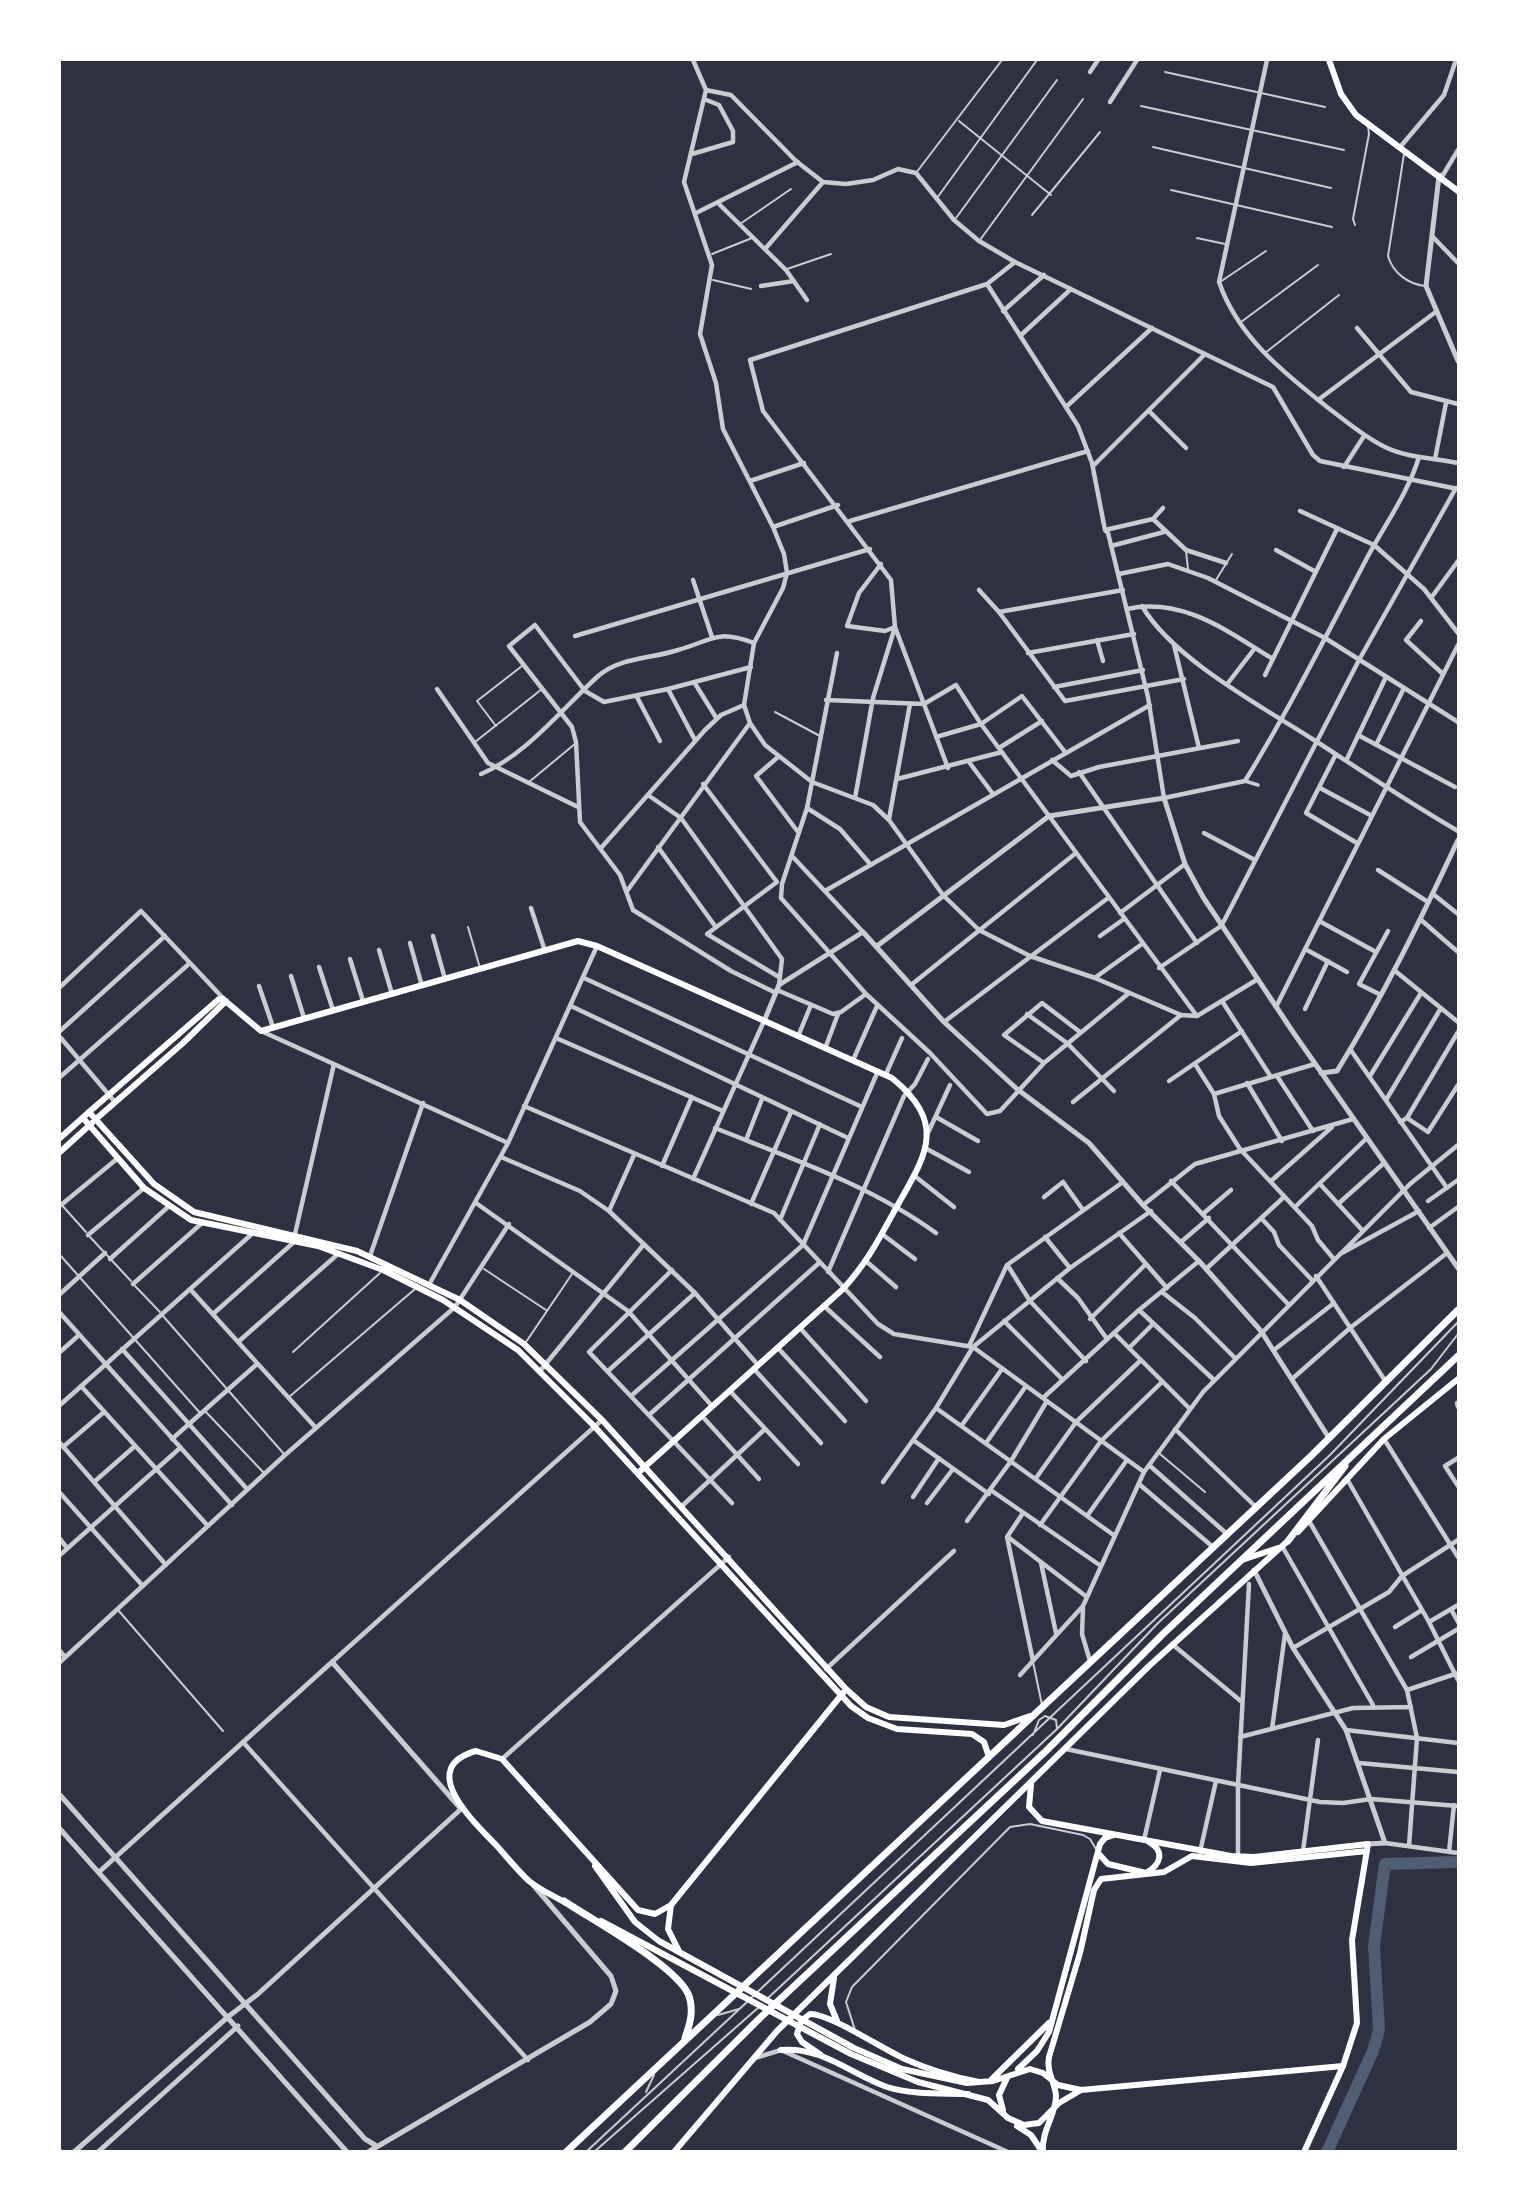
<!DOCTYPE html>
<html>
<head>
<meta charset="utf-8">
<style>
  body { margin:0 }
  #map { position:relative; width:1518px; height:2211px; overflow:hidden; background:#2d3142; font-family:"Open Sans",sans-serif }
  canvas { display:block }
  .frame { position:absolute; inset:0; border:61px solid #fff; pointer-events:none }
</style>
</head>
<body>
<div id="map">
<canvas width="1518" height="2211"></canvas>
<div class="frame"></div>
</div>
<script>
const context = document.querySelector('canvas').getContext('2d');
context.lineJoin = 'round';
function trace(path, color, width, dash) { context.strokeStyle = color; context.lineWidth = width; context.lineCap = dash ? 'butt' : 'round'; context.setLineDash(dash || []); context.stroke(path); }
trace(new Path2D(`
  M1327 2152 1373 2051 1379 2030 1374 1946 1385 1864 1458 1862`), '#4f5d75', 12);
trace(new Path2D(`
  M1291 60H1295
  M1165 72 1325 107
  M1141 106 1344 150
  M959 121 1051 195
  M1153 147 1331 188
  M1404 154 1388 256C1393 273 1408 284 1425 286
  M916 173 1002 60
  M1171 190 1332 227
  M937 198 1037 60
  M1032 215 1100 132
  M956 218 1057 80
  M740 224 791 189
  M1355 225 1353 219 1369 134 1368 126
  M1197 238 1225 244
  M980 240 1083 99
  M712 254 752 238
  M787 269 831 254
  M713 280 751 289
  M1220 282 1266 251
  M1241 322 1318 265
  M1265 353 1339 295
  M1186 551 1188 569
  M1216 580 1232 554
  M775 712 820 736
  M496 726 477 701 522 666
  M475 742 542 689
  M529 782 576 743
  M468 927 480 968
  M60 1203 86 1232
  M90 1237 131 1281
  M60 1255 201 1414
  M484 1269 546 1310
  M135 1286 160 1312
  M163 1316 284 1454
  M526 1342 572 1274
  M293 1352 380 1273
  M289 1397 415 1289
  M205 1411 264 1473
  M1160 1454 1205 1492
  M118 1610 223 1731
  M1033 1662 1042 1705
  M1033 1735 1039 1720 1045 1716 1056 1720 1057 1728
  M751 1998 1330 1455 1458 1322
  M768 1998 1057 1729 1158 1623 1431 1369 1458 1334
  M718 2015 739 2009
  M855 2030 846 2002 852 1987 1010 1827 1030 1824 1083 1835 1090 1839 1096 1849
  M646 2092 654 2075
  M586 2152 747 2002
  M594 2152 759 2007`), '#caccd0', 2);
trace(new Path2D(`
  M1245 781 1258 785`), '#caccd0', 3.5);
trace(new Path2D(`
  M693 60 706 90 684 182 712 265 700 334 716 383 723 429 773 527 784 554 787 573 783 588 754 643 744 705 750 723 765 745 812 782 873 805 889 820 943 895 979 930 1030 956 1095 978 1181 1015 1197 1016
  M1267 60 1219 282C1238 337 1284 373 1327 407 1346 421 1364 437 1385 447 1407 458 1434 458 1458 463
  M1090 72 1098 60
  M706 90 731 95 796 161 823 182
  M1110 102 1137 60
  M1401 146 1444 95 1456 60
  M692 154 733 142V131L719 105 704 99
  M1439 175H1443L1458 150
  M823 182 846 184 873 180 898 169 916 173 954 220 979 241 1015 262 1273 387 1313 455 1320 461 1458 489
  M719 204 786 270 807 300
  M696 213 798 162
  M1432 236 1458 263
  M765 249 823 182
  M987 284 1078 426 1092 463 1105 530 1108 533 1148 697 1164 798 1245 781C1290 708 1328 632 1368 556 1386 523 1408 493 1419 457
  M761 286 794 281
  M1003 311 1044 275
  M1357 328 1411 392 1458 404
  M1020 336 1071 289
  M1318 400 1437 311
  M1066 407 1152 328
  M1149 411 1186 448
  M1435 459 1446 403
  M1093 466 1205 354
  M1344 467 1364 436
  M750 481 804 463
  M1300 511 1374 545 1424 589 1458 633
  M1153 519 1186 550 1226 563
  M1153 519 1163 508
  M850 521 1088 451
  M773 527 838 505
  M1105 530 1153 519
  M1111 546 1164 532
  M1276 550 1316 572
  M881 564 859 593 847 626 885 631 895 627
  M1119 574 1168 564 1208 578 1325 638 1458 722
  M693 580 712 637
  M979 590 999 612 1065 701 1184 679
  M1431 598 1458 561
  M1142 606C1173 659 1261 706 1314 740 1362 771 1409 803 1458 831
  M1127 609C1183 597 1227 631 1273 659
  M999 612 1123 590
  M1421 621 1406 640 1443 674
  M575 636 870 549
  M1097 640 1103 661
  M1174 645 1199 748
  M837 653 807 808 782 884 781 898 866 994 930 1053 987 1114 1000 1111 1044 1063 1129 993
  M1028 653 1134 634
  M751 667 668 689 604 702 585 691 535 625 509 646 572 727 576 742 580 822 620 875 633 910 731 971 776 993
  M1265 675 1337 529
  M694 682 717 719
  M1228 683 1255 648
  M1054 687 1143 670
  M437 689 488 763 578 807
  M668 689 695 740
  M637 697 660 741
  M826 700 924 704 956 685 981 724 1197 1016
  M1358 735 1455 787
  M936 737 981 724 1022 696 1065 752
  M1376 745 1404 688
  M999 748 1042 721
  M1336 754 1306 813 1357 843
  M778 757 756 776 798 832
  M1052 760 1071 776 1099 767 1238 741
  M1346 761 1386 677
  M969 762 993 794
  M948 768 895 627 891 580 763 411 750 360 987 284 1015 262
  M1079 772 1197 943
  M481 774C526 755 561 710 597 677 619 657 651 659 678 650 714 640 715 629 754 643
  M897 779 1002 752
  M703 784 777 882
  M1320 788 1372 816
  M648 795 681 818 782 959 779 985
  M855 798 873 698 895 627
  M807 808 840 829 871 865
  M889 819 910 704
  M1204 833 1255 860
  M658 847 715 926
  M601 848 705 730 721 715 744 705
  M792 856 863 932
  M1378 870 1428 902
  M777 882 707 934 779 977
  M627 891 750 723
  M825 891 1150 705
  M1433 894 1458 914
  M531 908 545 951
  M1120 913 1185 864
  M1420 919 1458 952
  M1321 922 1376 952
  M433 936 445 979
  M1100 936 1124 919
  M410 943 422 986
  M379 950 392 994
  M1307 950 1347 972
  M350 959 363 1001
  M319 967 333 1010
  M1159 968 1221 926 1225 919 1359 660 1456 488
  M1394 970 1458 1022
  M291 976 304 1018
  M1096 977 1142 944
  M584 978 862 1107
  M911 985 1076 853
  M259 986 273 1027
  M60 987 141 911 223 998
  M777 990 833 1014 841 1012 866 994
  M1381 995 1359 984 1388 931
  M1222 1001 1271 1077
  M571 1006 848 1138
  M1276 1007 1458 645
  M1305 1009 1328 961
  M1027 1014 1067 1043 1114 1091
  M1197 1016 1258 979
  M944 1022 1108 898
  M60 1031 165 936
  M261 1031 508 1143
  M799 1034 811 1005
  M60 1037 115 1102
  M556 1038 723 1111
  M826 1046 838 1014
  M1350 1049 1447 1188
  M854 1058 877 1006
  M1044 1063 1004 1035 1042 1003 1080 1032
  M1195 1064 1214 1094 1219 1116 1240 1149 1312 1226 1318 1240 1333 1258
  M886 1074 902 1038
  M1277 1076 1313 1131
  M1370 1076 1421 993
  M60 1077 190 963
  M1169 1081 1242 1031
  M1247 1083 1282 1141
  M1214 1094 1315 1064
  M1386 1100 1441 1008
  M1073 1102 1181 1015
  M524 1106 774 1213 878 1324 894 1334 973 1347 1144 1472
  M936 1117 978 1141
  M1407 1118 1428 1132 1458 1085
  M1400 1122 1407 1118 1458 1032
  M715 1128C790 1158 870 1185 936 1233
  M927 1135 950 1085
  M746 1140 762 1099
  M927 1149 969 1172
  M501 1157 580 1191 609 1211 695 1293 758 1365
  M662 1166 692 1097
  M916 1177 954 1207
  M693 1179 764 1021
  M1171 1181 1288 1304
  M1271 1181 1332 1127
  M1320 1184 1363 1231
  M1044 1197 1063 1182 1083 1210
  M1428 1201 1458 1180
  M476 1203 628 1311 712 1406
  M751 1204 791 1112
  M1338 1204 1384 1163
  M61 1205 118 1158
  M1143 1205 1195 1164 1353 1119
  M1295 1207 1367 1138
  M609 1211 634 1155
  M1204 1213 1231 1190
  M1262 1219 1274 1232 1279 1245 1312 1280
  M780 1220 820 1124
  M1429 1228 1458 1207
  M1119 1233 1167 1288
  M295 1234 334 1064
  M882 1234 915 1259
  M88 1235 144 1188
  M1045 1237 1070 1268
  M1181 1242 1209 1218
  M1340 1254 1419 1211
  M370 1256 423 1103
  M110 1259 168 1207
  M867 1262 896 1287
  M1008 1266 1030 1301 1086 1361
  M1206 1269 1284 1197
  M672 1270 589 1352 732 1503
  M828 1272 904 1096 915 1084 928 1059
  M1316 1276 1386 1382
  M1057 1278 1078 1298 1107 1339
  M430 1283 508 1143 597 946
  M133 1284 202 1223
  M190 1289 316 1428
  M1162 1292 1195 1318 1235 1358
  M60 1294 105 1253
  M824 1306 880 1357
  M1139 1310 1214 1380
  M60 1313 232 1505
  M213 1314 294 1242
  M1090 1319 1146 1264
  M1004 1321 1063 1380
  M800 1328 866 1401
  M1114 1333 1190 1409
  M238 1342 338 1254
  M969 1346 1007 1265 1123 1182
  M778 1348 845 1421
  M1129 1348 1153 1324
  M122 1349 247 1489
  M1274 1350 1334 1303
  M60 1352 79 1335
  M754 1369 821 1443
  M540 1371 644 1244
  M608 1371 695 1293
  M1292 1379 1350 1328 1447 1253
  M81 1386 208 1526
  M730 1391 798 1464
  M631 1396 803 1245 878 1071
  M1043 1398 1139 1310 1199 1261
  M1457 1403 1458 1407
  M60 1405 253 1233
  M936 1408 1115 1536
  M649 1415 819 1263
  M702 1416 759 1479
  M962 1425 1002 1369
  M1175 1429 1256 1507
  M172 1439 257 1364
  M1384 1439 1458 1557
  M913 1440 989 1494
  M60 1443 166 1565
  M986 1443 1026 1386
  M63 1447 104 1412
  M1458 1458 1445 1466 1458 1486
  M1149 1465 1227 1534
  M1036 1478 1076 1422 1140 1361
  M1347 1479 1429 1622 1458 1680
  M94 1482 135 1446
  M883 1482 936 1408 973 1347 1070 1268 1151 1211
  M1139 1484 1213 1547
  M992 1491 1101 1566
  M60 1493 142 1585
  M913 1497 939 1458
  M927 1503 953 1469
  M682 1506 765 1429
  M1087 1516 1127 1460
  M967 1521 1011 1461 1047 1401
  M1309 1521 1407 1690 1417 1738 1409 1846
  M1040 1525 1101 1441 1162 1382
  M1007 1537 1033 1661
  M1007 1537 1023 1513
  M1008 1537 1087 1597
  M60 1539 67 1548
  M1282 1546 1373 1705
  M60 1555 180 1448
  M1041 1563 1056 1633
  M1083 1608 1082 1634 1090 1661
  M1451 1609 1458 1622
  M1429 1622 1458 1605
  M1395 1627 1422 1610
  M1172 1644 1242 1702
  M1293 1648 1389 1592 1402 1576 1458 1540
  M60 1651 65 1657
  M1411 1657 1458 1629
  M60 1662 285 1455 455 1307 509 1224
  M332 1662 602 1420
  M826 1669 954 1551
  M1020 1675 1083 1606 1144 1472 1203 1392 1410 1184 1458 1145
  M1407 1690 1458 1673
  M1272 1729 1285 1634
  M1346 1730 1458 1743
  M1240 1737 1353 1708 1411 1707
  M243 1742 528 2060
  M1066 1749 1320 1802 1343 1803 1371 1799 1458 1806
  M502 1759 729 1557
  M1359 1763 1458 1772
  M1144 1840 1160 1770
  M1385 1843 1458 1853
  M1303 1851 1318 1740
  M1200 1852 1216 1781
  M1449 1852 1454 1805
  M1238 1856V1785L1249 1584
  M755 2058 781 2050 1008 2152
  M60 2151V2152`), '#caccd0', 4.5);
trace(new Path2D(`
  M1439 176 1426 286 1458 361
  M877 946 1049 816 1164 798 1185 864 1203 897 1293 1032 1458 1268
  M765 1019 779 985 863 932 944 1022 1017 1089 1089 1143 1143 1205 1199 1261 1261 1331 1329 1438
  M1321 1073 1337 1071C1383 997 1421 919 1458 840
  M1254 1570 1293 1648 1346 1730 1385 1843 1368 1844
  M60 1795 365 2139 375 2145
  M60 1829 347 2152
  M74 2152 229 2016 258 1994 461 1809 332 1662 99 1872
  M98 2152 238 2026
  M368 2152 590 2022 611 2004 616 1991 611 1976 534 1886`), '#caccd0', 5);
trace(new Path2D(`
  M1329 60 1341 94 1356 115 1458 191
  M89 1112 219 999H223L261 1031 578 941 597 946 892 1078C949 1125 925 1156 896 1208 879 1239 867 1263 843 1289L638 1473
  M96 1119 183 1043 226 1001
  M1031 1784 1029 1807 1042 1821 1231 1856 1254 1857 1368 1844 1352 1940 1357 2023 1343 2066 1304 2152
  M1098 1853 1108 1864 1146 1873C1160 1865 1166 1852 1149 1842
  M595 1866 635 1922 659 1941 854 2048 902 2069 967 2083 993 2081 1030 2069 1043 2073 1058 2085 1081 2090 1343 2066
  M566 1903C554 1896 540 1890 529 1881 517 1870 507 1857 496 1845 475 1823 415 1768 476 1751L502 1759 638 1910 655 1914 671 1905
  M601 1921 851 2054 918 2082 988 2100 1008 2118 1024 2125 1039 2123 1059 2103 1081 2090
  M679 1951 668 1929 671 1905 843 1693
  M1018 2069 1037 2051 1049 2032 1100 1844 1105 1838 1114 1835
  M992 2079 1049 2023
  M1003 2110 999 2095 1007 2078
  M1017 2126 1031 2135 1041 2150
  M1043 2152C1041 2131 1056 2115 1056 2096 1055 2082 1046 2072 1049 2057L1080 1953 1094 1890 1101 1879 1164 1872 1192 1856 1251 1863 1367 1851`), '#fff', 6);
trace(new Path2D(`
  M83 1118 144 1188 191 1220 318 1246 383 1270 443 1300 518 1350 594 1426 851 1706 868 1718 897 1729 972 1734 984 1742 989 1757
  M60 1138 89 1112 154 1184 194 1212 357 1251 460 1300 524 1344 603 1421 846 1689 866 1707 889 1717 1004 1725 1030 1716
  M60 1152 92 1123
  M1298 1532 1384 1439 1458 1379
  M1242 1560 1278 1548
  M834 1978 830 2004 837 2021
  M781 2050C821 2046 851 2074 887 2087 912 2095 942 2093 968 2094
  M821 2055 802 2042 797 2034 801 2021 810 2014C831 2014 882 2049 905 2059 929 2070 953 2077 979 2082
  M674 2152 777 2031 1149 1666 1290 1539`), '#fff', 6);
trace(new Path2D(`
  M1288 1541 1345 1466
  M564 1901C592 1920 679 1967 689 1996 694 2011 690 2024 685 2038
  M566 2152 1311 1456 1458 1310
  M625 2152 761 2017 1046 1751 1164 1633 1458 1356`), '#fff', 7);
</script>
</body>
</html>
